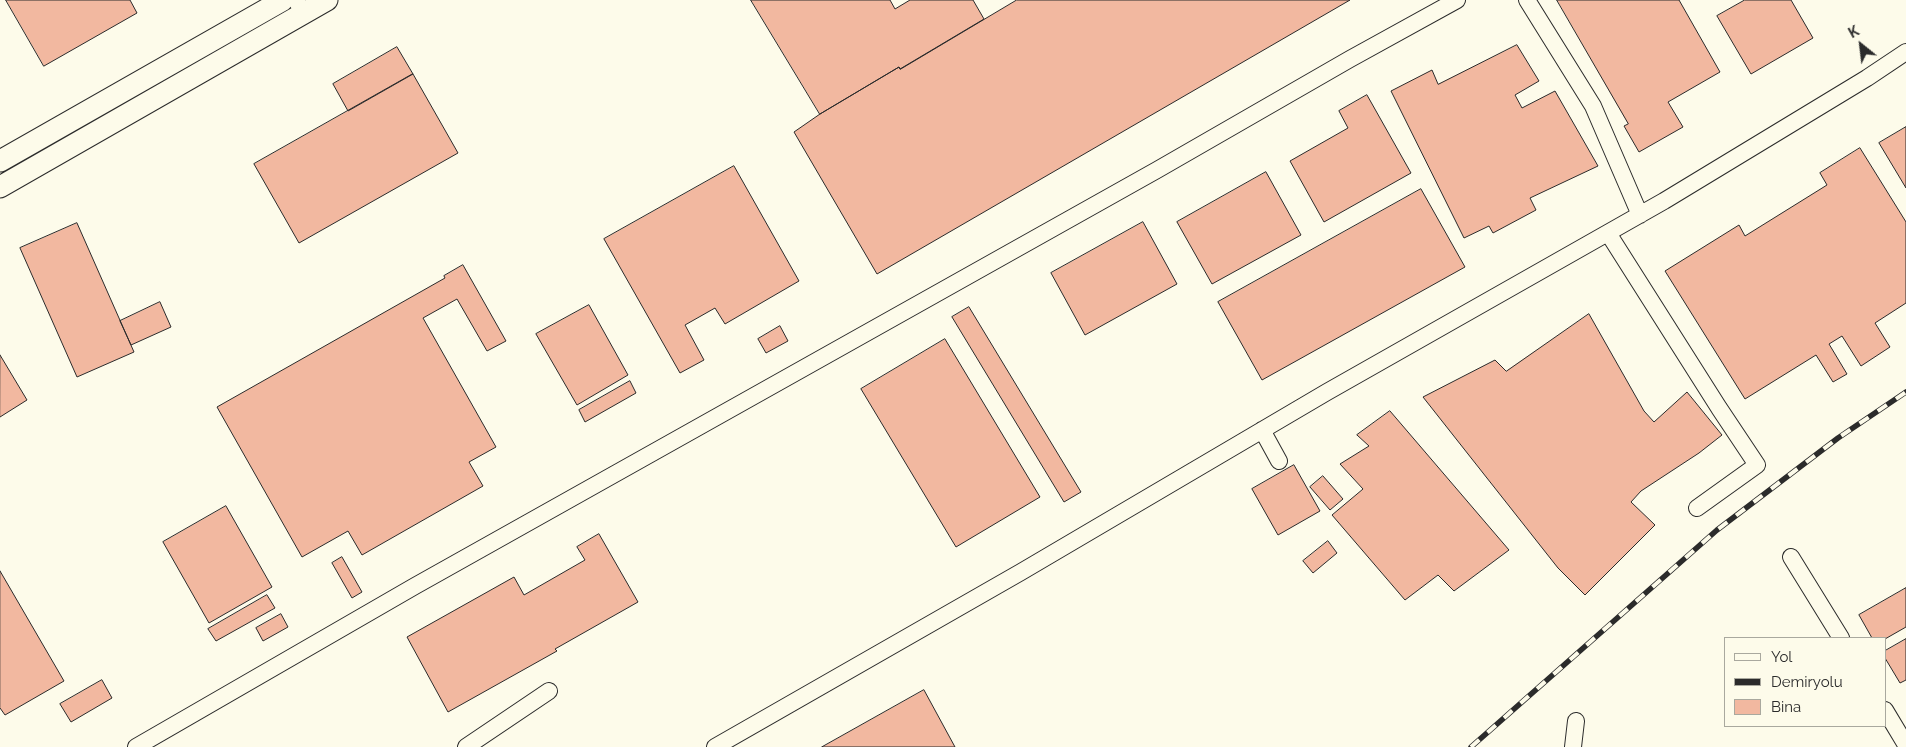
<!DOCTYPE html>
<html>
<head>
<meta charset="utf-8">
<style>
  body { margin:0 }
  #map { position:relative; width:1906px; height:747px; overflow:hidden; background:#fdfbea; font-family:Raleway,sans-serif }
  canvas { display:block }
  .legend { position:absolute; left:1724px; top:637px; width:162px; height:90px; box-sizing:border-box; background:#fdfbea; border:1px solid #a9a89e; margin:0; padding:6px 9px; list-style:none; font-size:15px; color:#2b2b2b }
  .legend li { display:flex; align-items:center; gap:10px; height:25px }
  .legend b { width:25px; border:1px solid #a9a89e }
  .north { position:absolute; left:1836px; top:20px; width:50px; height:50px; -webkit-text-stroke:4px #fdfbea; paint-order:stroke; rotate:331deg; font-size:14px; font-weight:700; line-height:20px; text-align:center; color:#2b2b2b }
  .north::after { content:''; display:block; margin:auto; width:18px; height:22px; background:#2b2b2b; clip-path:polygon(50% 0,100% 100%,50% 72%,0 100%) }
</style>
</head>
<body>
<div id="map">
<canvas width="1906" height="747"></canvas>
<ul class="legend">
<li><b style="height:6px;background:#fdfbea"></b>Yol</li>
<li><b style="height:6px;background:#2b2b2b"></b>Demiryolu</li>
<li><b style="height:14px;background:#f2b8a0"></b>Bina</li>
</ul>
<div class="north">K</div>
</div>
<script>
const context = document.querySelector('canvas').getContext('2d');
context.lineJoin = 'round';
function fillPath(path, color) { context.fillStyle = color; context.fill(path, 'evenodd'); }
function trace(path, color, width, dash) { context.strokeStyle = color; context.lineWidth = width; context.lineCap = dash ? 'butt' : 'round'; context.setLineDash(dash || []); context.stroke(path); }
const building = new Path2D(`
  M6 0H130L137 13 44 66Z
  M751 0H890L895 9 910 0H973L984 19 900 69 899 67 820 114Z
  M1017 0H1350L877 274 794 132 820 114 899 67 900 69Z
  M1557 0H1679L1720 72 1668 102 1683 127 1639 152 1624 126 1628 124Z
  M1745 0H1791L1813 38 1751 74 1717 16Z
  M1517 45 1539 81 1515 95 1522 108 1555 91 1598 166 1530 198 1536 210 1493 233 1489 226 1464 238 1391 91 1432 70 1438 84Z
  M397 47 413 74 348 111 333 84Z
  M413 74 458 153 299 243 254 164Z
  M1367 95 1411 173 1324 222 1290 161 1348 128 1339 111Z
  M1906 127V188L1879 143Z
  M1860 148 1906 222V303L1875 323 1890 347 1861 366 1842 336 1829 344 1847 374 1833 382 1816 355 1745 399 1665 271 1739 225 1745 236 1827 185 1820 173Z
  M734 166 799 281 725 324 715 308 685 325 704 360 680 373 604 239Z
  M1266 172 1301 235 1212 284 1177 222Z
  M1421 189 1465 267 1262 380 1218 302Z
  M1143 222 1177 284 1085 335 1051 273Z
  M77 223 134 352 77 377 20 248Z
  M463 265 506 341 487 351 457 299 423 318 496 447 469 462 483 486 362 555 348 531 302 557 217 407 445 278 444 276Z
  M160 302 171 327 131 345 120 321Z
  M589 305 628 375 577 405 536 334Z
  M969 307 1081 492 1064 502 952 317Z
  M1589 314 1644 411 1654 422 1687 392 1722 435 1699 453 1641 491 1631 502 1655 525 1585 595 1558 568 1423 397 1495 360 1506 371Z
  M780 326 788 341 766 353 758 339Z
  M945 339 1040 497 956 547 861 389Z
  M0 355 27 400 0 417Z
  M630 381 636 393 585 422 579 410Z
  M1390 411 1509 550 1454 591 1438 575 1405 600 1332 515 1363 489 1340 464 1369 446 1357 435Z
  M1294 465 1320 511 1278 535 1252 489Z
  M1323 476 1343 499 1330 510 1310 487Z
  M226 506 272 587 209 623 163 542Z
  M599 534 638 602 555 649 557 651 448 712 407 637 514 577 524 595 585 560 577 547Z
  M1328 541 1337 553 1313 573 1303 561Z
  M342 557 362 592 352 598 332 563Z
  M0 571 64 681 5 715 0 708Z
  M1906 588V627L1885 639 1872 638 1859 615Z
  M267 595 275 608 216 641 208 629Z
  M281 614 288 627 263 641 256 628Z
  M1906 639V680L1900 683 1885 658V651Z
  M102 680 112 698 71 722 60 704Z
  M924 690 955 747H822Z`);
fillPath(building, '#f2b8a0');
trace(building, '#2b2b2b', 1);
const minor = new Path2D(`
  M296 0 303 13
  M1527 0 1593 106 1640 215
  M1608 233 1719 408 1757 465 1697 508
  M1262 430 1279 461
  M1791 557 1841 638
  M1885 710 1906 745
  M136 747 415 586 1157 170 1350 59 1457 0
  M466 747 549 691
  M715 747 1021 572 1327 392 1664 201 1867 78 1906 52
  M1573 747 1576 721`);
const major = new Path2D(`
  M0 161 283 0
  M0 187 327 0`);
trace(minor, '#2b2b2b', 18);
trace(major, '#2b2b2b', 23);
trace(minor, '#fdfbea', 16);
trace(major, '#fdfbea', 21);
const rail = new Path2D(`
  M1471 747 1717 530 1838 438 1906 392`);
trace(rail, '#2b2b2b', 5.5);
trace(rail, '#fdfbea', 4, [11]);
</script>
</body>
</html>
